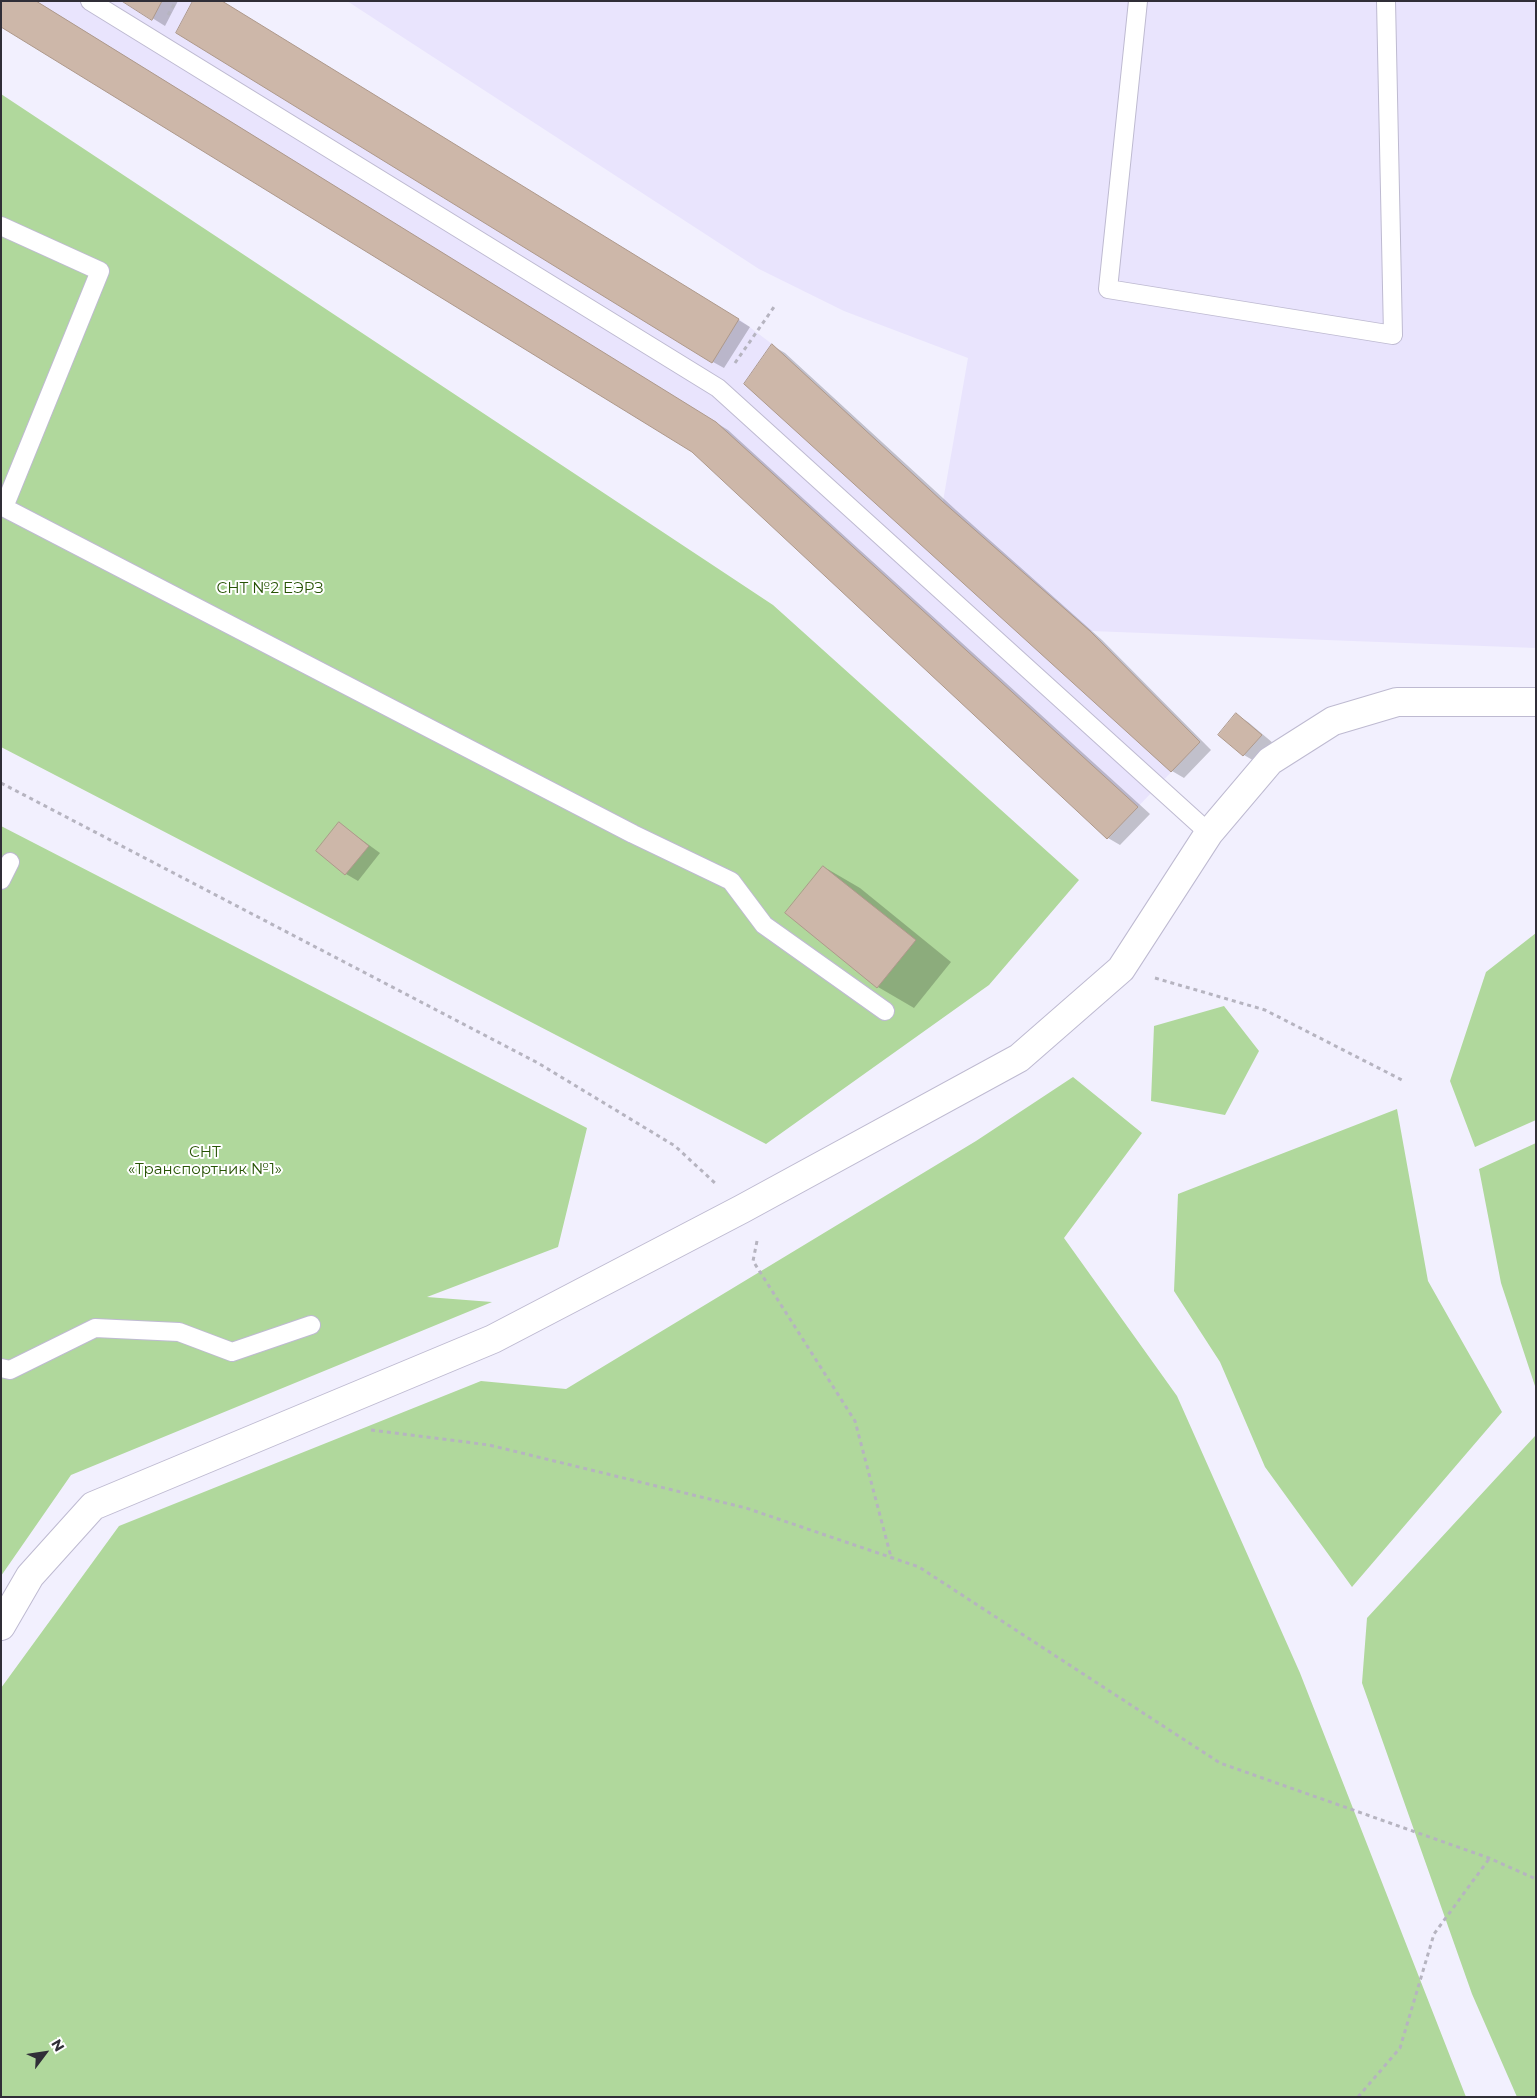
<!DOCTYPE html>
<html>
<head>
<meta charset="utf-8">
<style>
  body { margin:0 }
  #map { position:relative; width:1537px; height:2098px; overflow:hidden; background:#f2f0fe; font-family:Montserrat,sans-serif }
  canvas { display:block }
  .frame { position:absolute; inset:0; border:2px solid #302e37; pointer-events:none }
  .north { position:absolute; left:20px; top:2028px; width:50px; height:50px; -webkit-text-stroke:4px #fff; paint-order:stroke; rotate:59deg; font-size:14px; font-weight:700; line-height:20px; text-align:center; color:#302e37 }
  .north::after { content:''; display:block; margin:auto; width:18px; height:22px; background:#302e37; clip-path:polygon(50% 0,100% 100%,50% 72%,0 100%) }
</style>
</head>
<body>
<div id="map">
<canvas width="1537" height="2098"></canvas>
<div class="frame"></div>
<div class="north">N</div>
</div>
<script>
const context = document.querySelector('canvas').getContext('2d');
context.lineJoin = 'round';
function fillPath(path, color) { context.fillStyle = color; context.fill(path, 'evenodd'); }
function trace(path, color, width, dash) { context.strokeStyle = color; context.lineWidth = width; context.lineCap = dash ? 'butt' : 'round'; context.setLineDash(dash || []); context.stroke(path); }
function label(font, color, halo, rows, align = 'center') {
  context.font = font + ' Montserrat,sans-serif'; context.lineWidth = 4; context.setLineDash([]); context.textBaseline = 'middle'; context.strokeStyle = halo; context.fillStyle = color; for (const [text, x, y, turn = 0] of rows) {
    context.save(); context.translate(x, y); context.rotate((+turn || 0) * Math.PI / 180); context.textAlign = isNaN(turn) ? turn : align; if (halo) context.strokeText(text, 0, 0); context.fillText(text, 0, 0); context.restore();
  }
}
fillPath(new Path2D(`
  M1 1H222L739 319 772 344 943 501 968 358 844 311 759 269 347 1H1536V648L1091 631 1200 742 1107 839 692 452 1 27Z`), '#e9e4fd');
fillPath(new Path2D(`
  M1 94 773 605 1079 880 989 985 766 1144 1 747Z
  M1 826 587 1128 558 1247 427 1297 492 1302 71 1475 1 1576Z
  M1536 933V1120L1475 1147 1450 1081 1486 972Z
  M1224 1006 1259 1051 1225 1115 1151 1101 1154 1026Z
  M1073 1077 1142 1133 1064 1238 1177 1396 1300 1673 1466 2097H1V1688L119 1526 481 1381 566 1389 976 1141Z
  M1397 1109 1428 1281 1502 1412 1352 1587 1265 1467 1220 1362 1174 1291 1178 1194Z
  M1536 1143V1389L1501 1283 1479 1169Z
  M1535 1436 1536 2097H1517L1472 1994 1362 1683 1367 1618Z`), '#b0d89c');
fillPath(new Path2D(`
  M36 1 728 430 1150 814 1120 845 1108 838 693 451Z
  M125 1H178L165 26Z
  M221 1 750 327 724 368 713 362Z
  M773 346 785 353 956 510 1102 640 1211 750 1184 778 1172 771 746 384Z
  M1236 715 1248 722 1273 743 1256 762 1244 755 1219 735Z
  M340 824 380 853 358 881 346 874Z
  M824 867 860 888 951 962 914 1008 878 987Z`), '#0003');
const building = new Path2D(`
  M1 1H36L716 422 1138 807 1107 839 692 452 1 27Z
  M122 1H162L152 20Z
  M193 1H222L739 319 712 363 176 33Z
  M772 344 943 502 1090 631 1200 742 1171 772 744 384Z
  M1236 713 1262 735 1243 756 1218 735Z
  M339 822 369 846 345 875 316 851Z
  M823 866 916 940 877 988 785 913Z`);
fillPath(building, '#cdb7a9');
trace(building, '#ae998b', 1);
const lane = new Path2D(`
  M90 1 718 388 1209 833
  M1138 1 1108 289 1393 335 1386 1
  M1 226 100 271 4 507
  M1 506 633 834 731 881 764 925 885 1011
  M1 880 10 862
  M1 1368 10 1370 95 1328 179 1332 232 1352 311 1325`);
const street = new Path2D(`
  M1 1626 30 1576 93 1506 493 1339 742 1209 1019 1058 1121 969 1209 833 1270 761 1333 721 1397 702H1536`);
trace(lane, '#bebad1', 20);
trace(street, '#bebad1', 30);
trace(new Path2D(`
  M168 15 176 1
  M735 363 774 307
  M1 783 538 1063 675 1146 716 1184
  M1155 978 1265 1010 1402 1080
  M757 1241 753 1261 855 1421 891 1557
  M371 1430 489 1445 746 1508 919 1567 1220 1763 1489 1858 1536 1879
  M1358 2097 1400 2048 1434 1934 1489 1859`), '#b6b4c0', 3, [4, 4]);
trace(lane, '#fff', 18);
trace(street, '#fff', 28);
label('15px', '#275304', '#fff', [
  ["СНТ №2 ЕЭРЗ",270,589],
  ["СНТ",205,1153],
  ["«Транспортник №1»",205,1170]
]);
</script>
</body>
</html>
